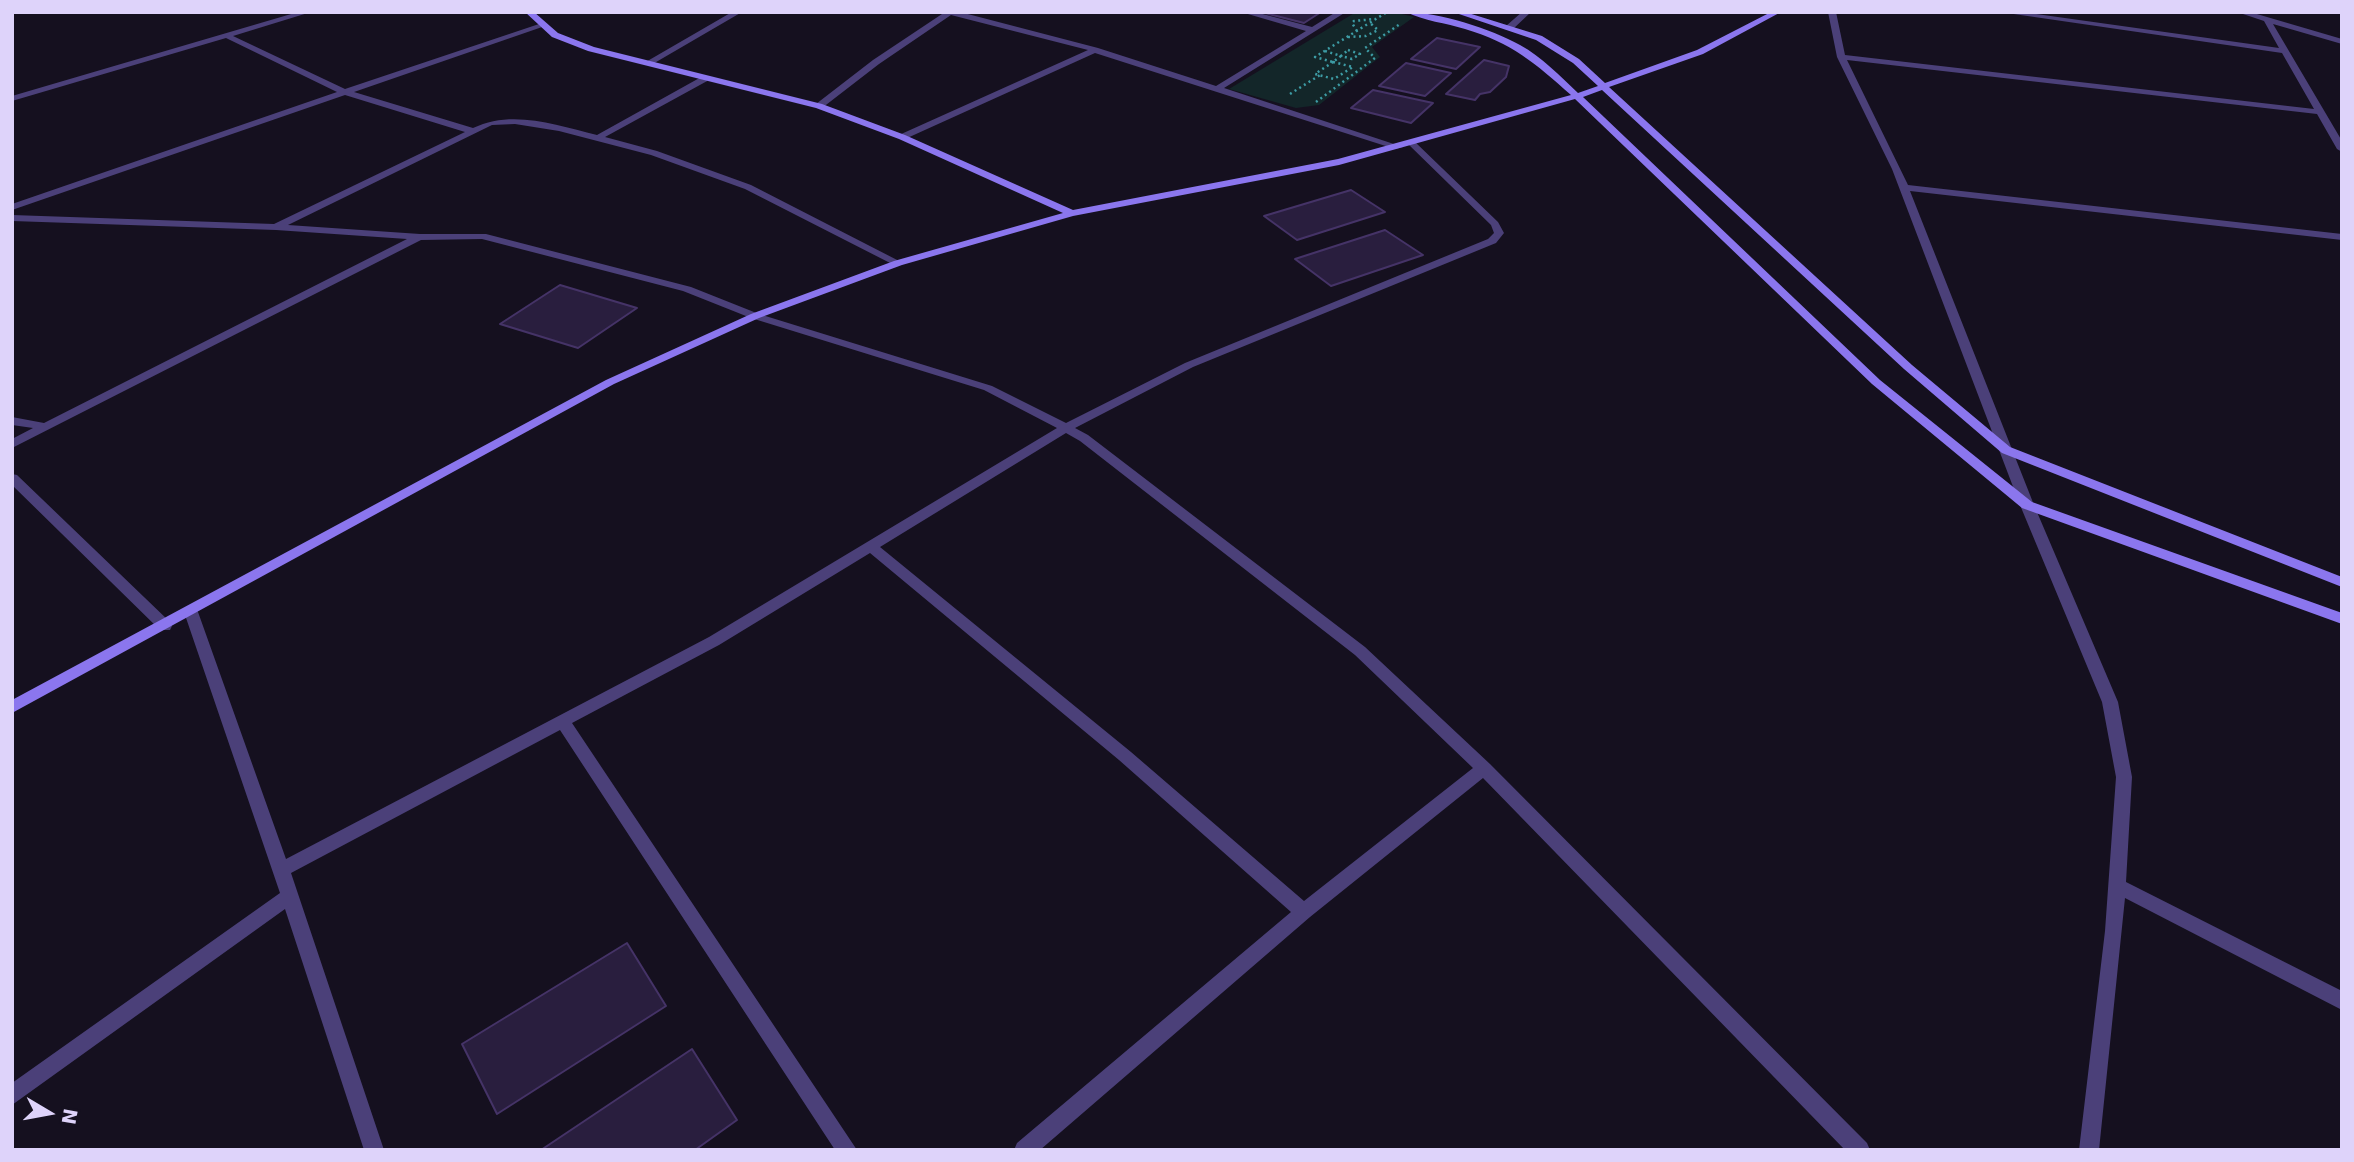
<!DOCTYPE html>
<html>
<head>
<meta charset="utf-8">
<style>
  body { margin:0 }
  #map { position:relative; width:2354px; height:1162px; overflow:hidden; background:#15101f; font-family:"DejaVu Sans",sans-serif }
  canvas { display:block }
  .frame { position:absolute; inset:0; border:14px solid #ded3fa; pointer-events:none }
  .north { position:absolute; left:14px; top:1078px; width:70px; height:70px; -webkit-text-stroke:5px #15101f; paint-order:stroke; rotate:100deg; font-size:19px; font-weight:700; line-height:28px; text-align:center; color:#ded3fa }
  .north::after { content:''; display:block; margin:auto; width:24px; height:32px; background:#ded3fa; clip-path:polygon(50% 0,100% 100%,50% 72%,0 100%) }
</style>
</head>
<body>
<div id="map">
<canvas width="2354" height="1162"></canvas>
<div class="frame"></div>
<div class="north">N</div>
</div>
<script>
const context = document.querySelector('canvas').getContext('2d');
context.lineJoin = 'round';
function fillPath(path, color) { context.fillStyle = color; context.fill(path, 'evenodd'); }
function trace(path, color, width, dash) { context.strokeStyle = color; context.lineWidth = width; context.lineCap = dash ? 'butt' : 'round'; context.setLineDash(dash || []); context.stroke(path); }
fillPath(new Path2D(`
  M1356 12H1394L1414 17 1372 47 1380 57 1319 105 1296 108 1229 89Z`), '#132629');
const building = new Path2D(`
  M1261 12H1321L1304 23Z
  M1437 38 1480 47 1456 69 1411 59Z
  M1484 60 1509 66 1506 77 1490 92 1480 94 1475 100 1446 94Z
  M1406 63 1451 73 1425 96 1379 86Z
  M1373 90 1433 103 1411 123 1351 108Z
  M1351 190 1385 212 1297 240 1264 216Z
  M1385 230 1423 255 1331 286 1295 259Z
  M560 285 637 308 578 348 500 324Z
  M627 943 666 1006 497 1114 462 1044Z
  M692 1049 737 1120 695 1150H541Z`);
fillPath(building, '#291e3e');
trace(building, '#453367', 2);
trace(new Path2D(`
  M1357 31 1352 23 1354 21 1375 19
  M1348 37 1366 36 1378 30 1370 23
  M1348 50 1360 54 1352 59 1341 56Z
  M1325 51 1341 56
  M1341 56 1333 62 1315 57 1387 12
  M1333 62 1353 67 1334 79 1315 74Z
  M1290 94 1320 75
  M1316 102 1375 58 1365 48 1400 24`), '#3d9ba4', 2.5, [2, 3.5]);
fillPath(new Path2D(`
  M298 12H311L233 36 345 89 545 22V26L354 92 473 128C512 109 557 125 597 135L703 76H709V80L605 137 657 151 751 185 903 263 902 265H894L745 189 651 155 559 131 515 124 492 125 288 225 420 234H486L691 287 759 314 992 386 1066 423 1185 363 1488 239 1494 233 1491 225 1407 143 1414 141 1498 222 1504 233 1496 243 1193 367 1075 428 1088 435 1365 647 1490 764 1867 1143 1870 1150H1845L1483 778 1310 917 1040 1150H1014L1017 1143 1291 912 1119 760 870 553 719 645 572 723 857 1150H835L560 730 291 873 384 1150H364L285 909 12 1105V1083L280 893 184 612 186 608H196L198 612 286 859 709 637 1057 428 984 390 751 318 683 291 482 239 421 240 12 448V439L33 428 12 425V417L44 423 407 239 276 230 12 221V215L274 224 465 132 345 95 12 210V204L337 92 226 38 12 101V96ZM1066 433 1080 441 1355 655 1473 768 1304 901 1131 752 880 547Z
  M732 12H742L651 65 644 63Z
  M945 12H960L1098 48 1216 86 1306 31 1241 12H1255L1312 27 1336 12H1346L1224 88 1403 147 1395 149 1095 53 905 139H899V135L1088 50 951 15 879 64 822 108H816V104L873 60Z
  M1522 12H1531L1512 30H1506V26Z
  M1828 12H1836L1845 55 2314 109 2282 53 2000 12H2022L2279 48 2264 21 2237 12H2250L2342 39V44L2273 24 2342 141V152L2337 149 2317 114 1847 60 1908 185 2342 234V240L1910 191 2034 505 2118 702 2132 777 2126 882 2342 991V1010L2125 898 2099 1150H2079L2105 931 2116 777 2102 702 2020 505 1892 169 1837 57Z
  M12 474 17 475 170 622 172 626 170 630H160L12 485Z`), '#4b4079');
fillPath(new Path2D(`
  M525 12H534L558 33 594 47 822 104 905 135 1073 210 1338 159 1571 95C1535 63 1512 43 1465 29 1446 23 1424 21 1406 12 1439 12 1491 29 1520 45 1542 57 1560 76 1578 93L1598 86 1573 63 1536 40 1453 12H1465L1542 36 1579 59 1605 83 1697 50 1771 12H1781L1703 54 1609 87 1912 365 2010 447 2342 577V587L2002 453 1904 369 1602 90 1583 97 1880 380 2032 502 2342 613V624L2022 508 1872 384 1575 99 1339 165 1073 216 902 265 759 318 614 384 12 713V700L606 380 751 314 894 261 1063 213 899 139 816 108 588 51 552 37Z`), '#8b76ee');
</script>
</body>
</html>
